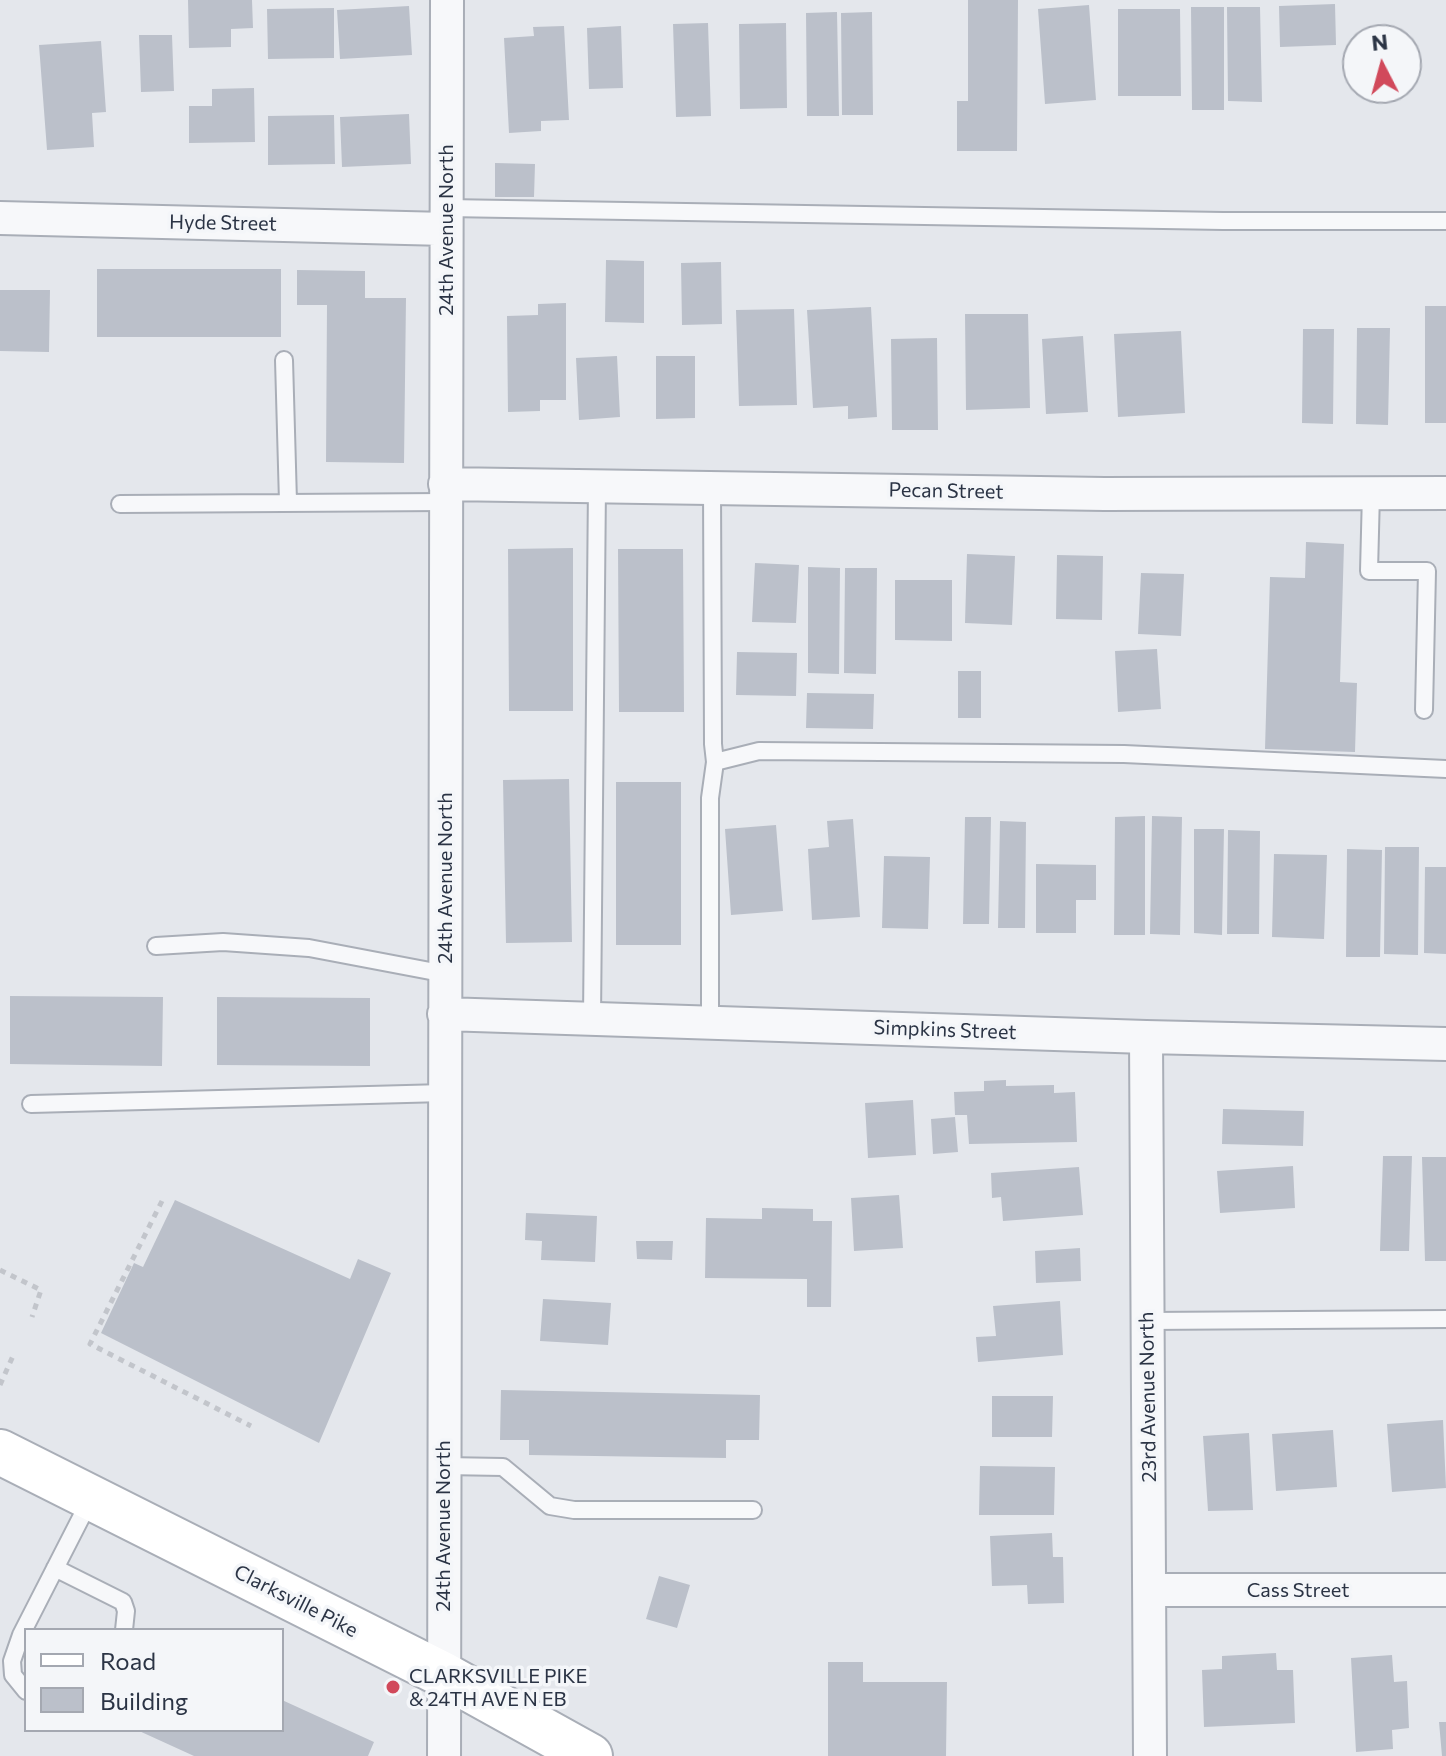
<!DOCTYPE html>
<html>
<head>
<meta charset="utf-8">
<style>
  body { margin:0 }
  #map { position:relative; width:1446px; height:1756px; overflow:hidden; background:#e4e7ec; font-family:Commissioner,sans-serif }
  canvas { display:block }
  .legend { position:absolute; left:24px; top:1628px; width:260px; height:104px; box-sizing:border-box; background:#f4f6f9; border:2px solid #a4a8b1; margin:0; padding:10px 14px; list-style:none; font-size:24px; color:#2b3445 }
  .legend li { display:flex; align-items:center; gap:16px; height:40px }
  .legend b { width:40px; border:2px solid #a4a8b1 }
  .north { position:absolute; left:1342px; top:24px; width:80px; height:80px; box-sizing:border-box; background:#f4f6f9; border:2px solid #a4a8b1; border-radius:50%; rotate:354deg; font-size:22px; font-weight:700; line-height:32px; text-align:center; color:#2b3445 }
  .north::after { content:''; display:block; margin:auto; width:28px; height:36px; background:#d1495b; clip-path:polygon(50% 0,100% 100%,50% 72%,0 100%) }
</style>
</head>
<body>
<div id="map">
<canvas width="1446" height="1756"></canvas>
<ul class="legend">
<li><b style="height:10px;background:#fff"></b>Road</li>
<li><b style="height:22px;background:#bbc0ca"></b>Building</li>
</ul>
<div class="north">N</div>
</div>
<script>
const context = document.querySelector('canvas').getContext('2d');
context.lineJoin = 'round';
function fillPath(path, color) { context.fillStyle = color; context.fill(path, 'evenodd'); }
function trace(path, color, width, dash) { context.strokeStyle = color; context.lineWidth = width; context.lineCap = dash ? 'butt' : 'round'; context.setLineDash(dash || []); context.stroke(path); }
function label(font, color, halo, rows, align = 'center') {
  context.font = font + ' Commissioner,sans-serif'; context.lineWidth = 7; context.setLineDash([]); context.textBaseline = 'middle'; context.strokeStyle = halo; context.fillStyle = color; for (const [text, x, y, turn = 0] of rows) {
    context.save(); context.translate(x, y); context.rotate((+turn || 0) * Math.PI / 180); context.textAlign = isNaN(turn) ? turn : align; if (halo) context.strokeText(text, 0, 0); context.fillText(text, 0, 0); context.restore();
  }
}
fillPath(new Path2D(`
  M188 0H252L253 28 231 29V47L189 48Z
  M968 0H1018L1017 151H957V101H968Z
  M1335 4 1336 45 1280 47 1279 6Z
  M1089 5 1096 100 1045 104 1038 9Z
  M409 6 412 55 340 59 337 10Z
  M1191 7H1224V110H1192Z
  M1227 7H1260L1262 102 1228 101Z
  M334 8V58L268 59 267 9Z
  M1118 9H1180L1181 96H1118Z
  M837 12 839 116H807L806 13Z
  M872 12 873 115H842L841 13Z
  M708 23 711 116 676 117 673 24Z
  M786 23 787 108 740 109 739 24Z
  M564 26 569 120 541 121V131L509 133 504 38 534 36 533 27Z
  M621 26 623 88 589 89 587 28Z
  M139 35H172L174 91 141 92Z
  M101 41 106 112 92 113 94 147 47 150 39 45Z
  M254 88 255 142 189 143V106H212V89Z
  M409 114 411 164 342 167 340 117Z
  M334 115 335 164 268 165V116Z
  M495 163 535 164 534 197H495Z
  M606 260 644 261V323L605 322Z
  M721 262 722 324 682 325 681 263Z
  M97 269H281V337H97Z
  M297 270 365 271V298H406L404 463 326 462 327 305H297Z
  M0 290H50L49 352 0 351Z
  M566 303V400H540V411L508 412 507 316 538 315V304Z
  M1425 306H1446V423H1425Z
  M871 307 877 417 848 419V406L813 408 807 310Z
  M794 309 797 405 739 406 736 310Z
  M965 314H1028L1030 408 966 410Z
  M1357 328H1390L1388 425 1356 424Z
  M1303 329H1334L1333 424 1302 423Z
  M1181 331 1185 413 1118 417 1114 334Z
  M1083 336 1088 412 1046 414 1042 339Z
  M937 338 938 430H892L891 339Z
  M617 356 620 417 579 420 576 358Z
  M656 356H695V418L656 419Z
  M1306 542 1344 544 1340 682 1357 683 1355 752 1265 749 1270 577 1305 578Z
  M573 548V711H509L508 549Z
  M618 549H683L684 712H619Z
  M967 554 1015 556 1012 625 965 623Z
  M1057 555 1103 556 1102 620 1056 619Z
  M755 563 799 565 796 623 752 622Z
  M808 567 840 568 839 674 808 673Z
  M845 568H877L876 674 844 673Z
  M1141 573 1184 574 1181 636 1138 634Z
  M895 580H952V641L895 640Z
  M1157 649 1161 709 1118 712 1115 651Z
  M737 652 797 653 796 696 736 695Z
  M958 671H981V718H958Z
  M807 693 874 694 873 729 806 728Z
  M569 779 572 942 506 943 503 780Z
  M616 782H681V945H616Z
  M1145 816V935H1114L1115 817Z
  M1152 816 1182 817 1180 935 1150 934Z
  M965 817H991L989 924H963Z
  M853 819 860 917 812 920 808 849 829 847 827 821Z
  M1000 821 1026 822 1025 928H998Z
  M776 825 783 911 731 915 725 829Z
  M1194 829H1224L1222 935 1194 933Z
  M1228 830 1260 831 1259 934H1227Z
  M1385 847H1419L1418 955 1384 954Z
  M1347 849 1382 850 1380 957H1346Z
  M1274 854 1327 855 1324 939 1272 937Z
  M884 856 930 857 928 929 882 928Z
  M1036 864 1096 865V900H1076V933H1036Z
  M1425 867H1446V954L1424 953Z
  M10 996 163 997 162 1066 10 1064Z
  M217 997 370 998V1066L217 1065Z
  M1006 1080V1086L1054 1085V1093L1075 1092 1077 1142 969 1144 967 1115H955L954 1092 984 1091V1081Z
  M913 1100 916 1155 868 1158 865 1103Z
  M1223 1109 1304 1111 1303 1146 1222 1144Z
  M955 1117 958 1152 933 1154 931 1119Z
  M1383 1156H1412L1409 1251H1380Z
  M1422 1157H1446V1261H1425Z
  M1293 1166 1295 1208 1220 1213 1217 1171Z
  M1079 1167 1083 1215 1003 1221 1001 1197 992 1198 991 1173Z
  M899 1195 903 1248 854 1251 851 1198Z
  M175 1200 350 1279 358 1259 391 1273 319 1443 101 1333 134 1263 143 1267Z
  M762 1208 813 1209V1221H832L831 1307H807V1279L705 1278 706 1218 762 1219Z
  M526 1213 597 1216 595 1262 541 1260 542 1241 525 1240Z
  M636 1241H673L672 1260 637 1259Z
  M1080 1248 1081 1281 1036 1283 1035 1251Z
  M543 1299 611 1303 608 1345 540 1341Z
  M1060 1301 1063 1355 978 1362 976 1337 996 1336 993 1306Z
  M501 1390 760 1395 759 1440H726V1458L529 1455V1440H500Z
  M992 1396H1053L1052 1437H992Z
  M1443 1420 1446 1488 1392 1492 1387 1424Z
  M1333 1430 1337 1487 1276 1491 1272 1434Z
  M1249 1433 1253 1510 1208 1511 1203 1436Z
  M980 1466 1055 1467 1054 1515H979Z
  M1052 1533 1053 1557H1063L1064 1603 1028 1604 1027 1585 992 1586 990 1536Z
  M659 1576 690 1585 677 1628 646 1619Z
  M1276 1653 1277 1670H1293L1295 1723 1204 1727 1202 1670 1222 1669V1656Z
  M1392 1655 1394 1682 1407 1681 1409 1728 1392 1730 1393 1749 1356 1752 1351 1658Z
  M828 1662H863V1682H947L946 1756H828Z
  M282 1700 374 1742 368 1756H194L137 1730H282Z
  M1439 1722H1446V1756H1442Z`), '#bbc0ca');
const service = new Path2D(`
  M447 208 1223 221H1446
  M284 360 288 502
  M712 487 713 744 715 762
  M1371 493 1369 571H1427L1424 710
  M120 504 445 502
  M156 946 223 942 309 948 446 974
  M592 1018 597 485
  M710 1021V798L715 762 759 751 1124 754 1446 769
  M31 1104 444 1093
  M1147 1321 1446 1319
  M444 1466 503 1467 550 1506 574 1510H753
  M55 1568 123 1602 126 1611 124 1630
  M26 1691 13 1675 12 1661 21 1635 90 1500`);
const minor = new Path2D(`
  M0 218 446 229
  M445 484 1105 494 1446 493
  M444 1014 1146 1037 1446 1044
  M1146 1037 1150 1756
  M1150 1590H1446
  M444 1756 447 0`);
const secondary = new Path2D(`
  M0 1452 444 1675 590 1756`);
trace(service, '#a9aeb7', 20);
trace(minor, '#a9aeb7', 36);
trace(secondary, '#a9aeb7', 48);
trace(new Path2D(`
  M162 1201 90 1344 251 1426
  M0 1270 41 1290 32 1317
  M0 1385 13 1356`), '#c2c5cb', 5, [6, 6]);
trace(service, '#f7f8fa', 16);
trace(minor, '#f7f8fa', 32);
trace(secondary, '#fff', 44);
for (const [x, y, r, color] of [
  [393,1687,8,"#d1495b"]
]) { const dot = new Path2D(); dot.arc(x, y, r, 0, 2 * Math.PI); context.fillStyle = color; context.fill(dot); trace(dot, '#f4f6f9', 3); }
label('20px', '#2b3445', '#f4f6f9', [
  ["Hyde Street",223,223,1],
  ["24th Avenue North",446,230,-90],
  ["Pecan Street",946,491,1],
  ["24th Avenue North",445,878,-90],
  ["Simpkins Street",945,1030,2],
  ["23rd Avenue North",1148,1397,-91],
  ["24th Avenue North",443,1526,-90],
  ["Cass Street",1298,1590],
  ["Clarksville Pike",296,1601,27]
]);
label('20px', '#2b3445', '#f4f6f9', [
  ["CLARKSVILLE PIKE",409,1676],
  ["& 24TH AVE N EB",409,1699]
], 'left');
</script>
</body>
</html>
